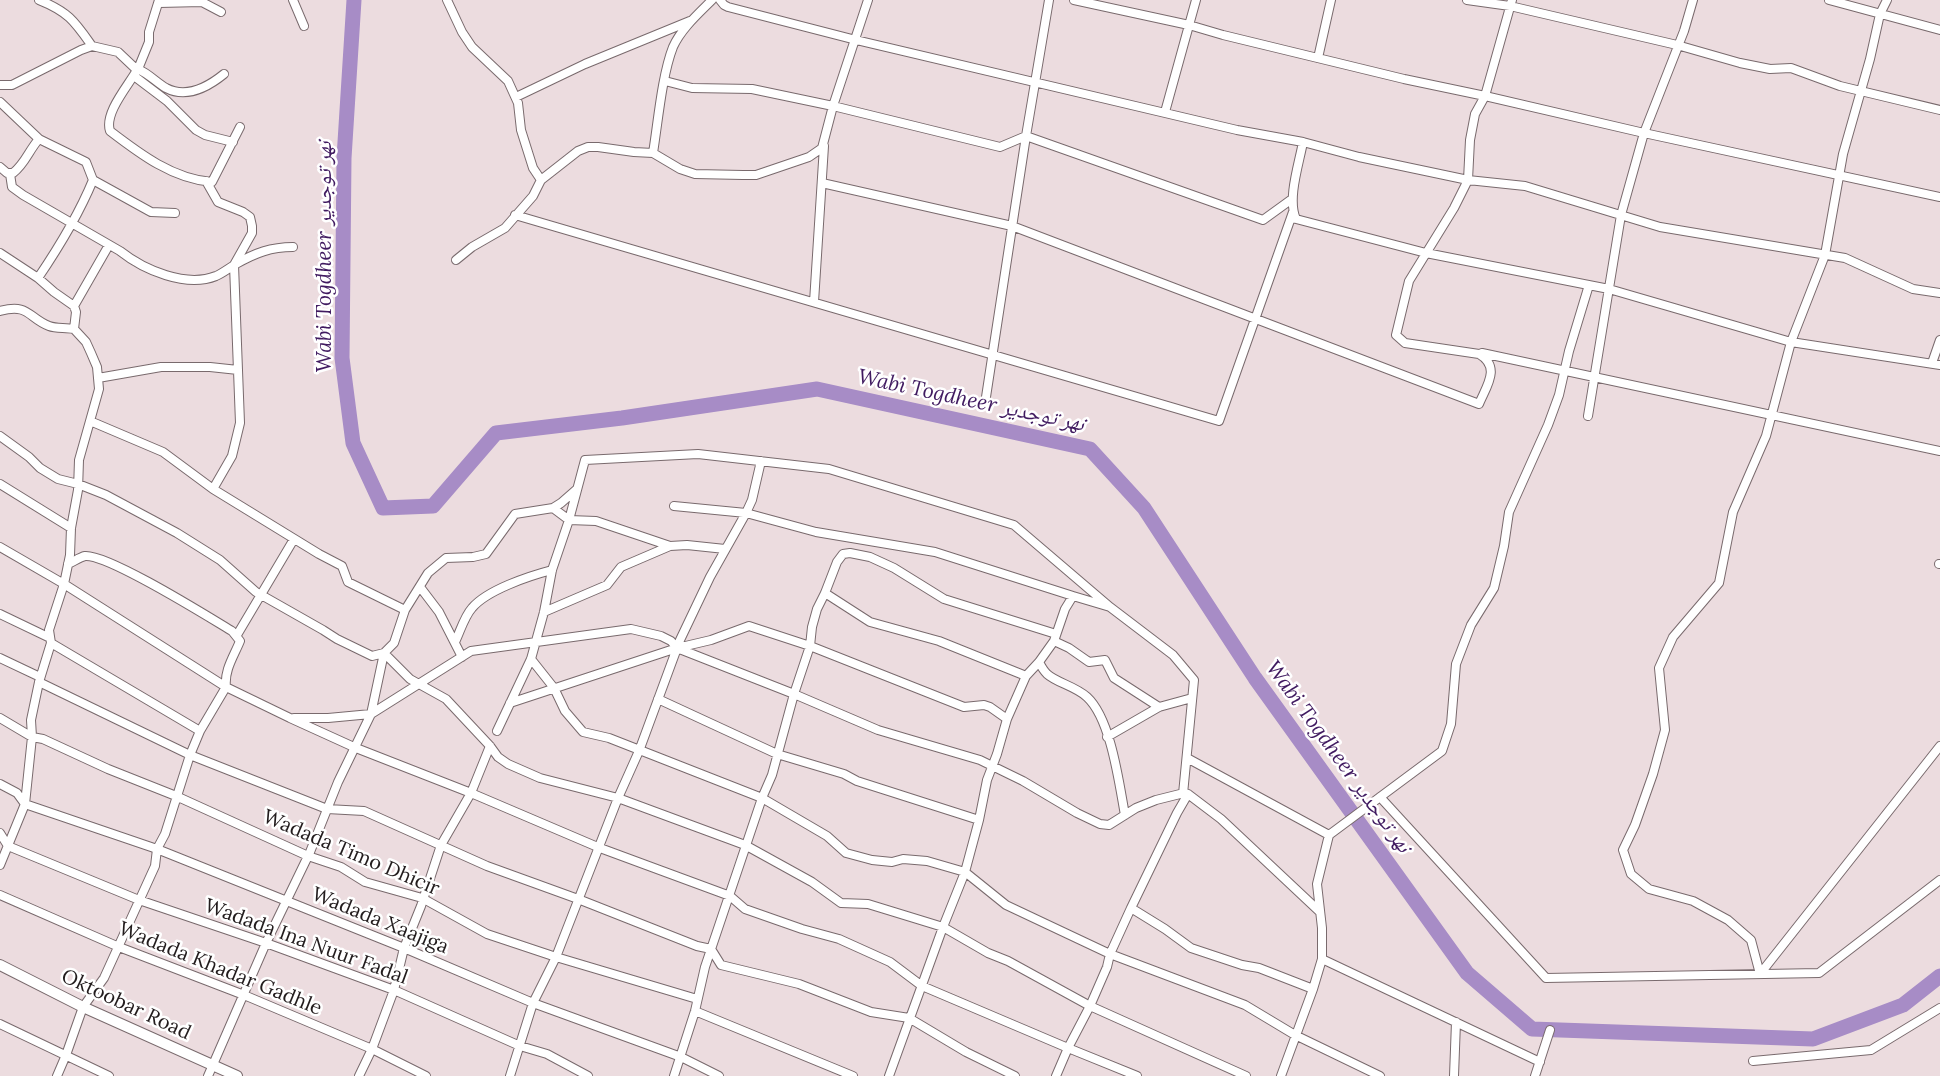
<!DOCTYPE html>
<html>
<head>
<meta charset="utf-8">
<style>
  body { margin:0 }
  canvas { display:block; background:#ecdcdf }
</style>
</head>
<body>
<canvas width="1940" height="1076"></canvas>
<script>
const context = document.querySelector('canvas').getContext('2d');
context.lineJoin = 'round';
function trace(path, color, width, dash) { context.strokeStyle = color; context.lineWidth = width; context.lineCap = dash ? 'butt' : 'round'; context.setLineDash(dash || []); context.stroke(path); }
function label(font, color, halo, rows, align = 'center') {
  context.font = font + ' Lora,"Noto Naskh Arabic",serif'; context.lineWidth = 5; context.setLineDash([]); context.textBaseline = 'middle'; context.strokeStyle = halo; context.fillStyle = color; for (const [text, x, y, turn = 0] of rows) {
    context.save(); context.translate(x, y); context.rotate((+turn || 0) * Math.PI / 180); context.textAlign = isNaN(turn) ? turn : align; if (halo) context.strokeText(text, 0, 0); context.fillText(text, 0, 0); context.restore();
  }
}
trace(new Path2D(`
  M354 0 344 158 342 358 353 443 383 508 433 506 496 433 622 418 817 389 1090 449 1144 508 1255 678 1467 973 1532 1029 1813 1039 1903 1005 1940 976`), '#a78cc6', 15);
const minor = new Path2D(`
  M39 0C69 12 75 22 92 46L118 52 137 70 138 69C149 74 156 82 166 88 187 99 208 87 224 74
  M293 0 304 26
  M447 0 462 32 472 47 508 81 518 103 521 130 533 168 541 180
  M720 0 724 5 728 7 856 40 1237 130 1303 142 1359 157 1468 180 1525 186 1660 227 1845 258 1913 289 1940 293
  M1074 0 1189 25 1223 35 1404 79 1485 96 1644 133 1940 197
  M1467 0 1510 6 1677 45 1740 63 1770 69 1791 68 1840 86 1940 110
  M1829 0 1940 30
  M159 3 202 2 221 12
  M1318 58 1331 0
  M138 69 149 42V32L159 0
  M137 70C128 86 104 113 110 131 140 154 173 179 212 182L240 127
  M134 76 167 101 196 130 205 135 233 142
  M665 81 692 88 752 89 833 106 868 0
  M0 85H12L81 50 92 46
  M516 97 585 64 690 21
  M0 102 39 139
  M1165 112 1196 0
  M1303 142C1299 164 1287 199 1296 219L1426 253 1609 289 1791 342 1940 365
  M653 153C658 122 662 75 673 47 681 29 698 14 712 0
  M0 167 7 173H13C25 164 29 150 39 139L86 162 93 180 151 212 175 213
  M10 174 12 187 23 195 120 251C144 270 186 288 216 276 223 273 229 268 236 264 255 253 271 247 293 247
  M206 181 218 202 243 212 250 217 252 226V233L234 265 240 423 232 456 213 489
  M822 183 1012 226 1479 404C1487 385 1501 367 1479 354L1405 343 1396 335 1409 281 1454 208 1468 180 1470 140 1475 114 1485 96 1512 0
  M515 215 1219 421 1293 212
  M0 253 38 278 54 292 74 306 76 312 74 329 86 342 91 353 97 367 99 389 79 460 78 490 71 528 70 555 64 584 49 630 51 643 39 682 31 720 32 737 25 804 0 865
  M456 260 472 247 505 228 533 196 541 180 578 151 588 147H598L634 152 653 153 680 169 695 174 743 175H756L809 157 822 148 833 106 1000 147 1026 136 1049 0
  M38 278C59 247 79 214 93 180
  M814 302 824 146
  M74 306 109 245
  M0 311C29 303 28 318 49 326 57 329 65 327 74 329
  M1482 353 1940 451
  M1932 363 1940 340
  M98 378 161 367H210L238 370
  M986 397 1026 136 1263 220 1292 199
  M1588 416 1621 215 1644 133 1684 31 1693 0
  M90 421 163 452 213 489 319 554 342 566 348 582 405 610
  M0 436 29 457 40 468 58 479 78 484 106 495 177 533 220 560 256 592 323 630 337 639 372 656 384 653 410 679 446 699 490 746 498 757 508 764 540 778 618 798 745 845 812 882 841 903 868 904 943 927 988 953 1008 961 1090 1006 1246 1076
  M0 484 71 528
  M674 506 746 513 816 532 935 552 1073 596
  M553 508 569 520 596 521 670 546
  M0 547 64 584 226 687 290 718 356 748 471 793 600 848 730 896 745 909 802 929 839 939 890 962 922 986 1068 1048 1137 1076
  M68 564C73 562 80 557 85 556 108 554 207 616 232 631L240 641C234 656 224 670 226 687
  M1939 564H1940
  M420 587 439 612 462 657
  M825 593 870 622 939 641 1026 676
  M544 612 607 585 621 567 670 546 687 545 725 549
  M0 614 50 638
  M237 635 294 539
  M1054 641 1069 648 1089 662 1105 660 1114 678 1159 707
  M455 642C460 632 464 617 472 608 487 590 529 576 552 570
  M51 643 200 731
  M0 658 40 677
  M531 659 554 688 565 711 583 732 609 738 762 798 827 836 846 853 872 860 892 862 903 859 927 861 965 872 1006 905 1110 954 1245 1005 1295 1035 1380 1076
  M1039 662C1041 666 1044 671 1047 674 1057 683 1075 686 1087 697 1111 719 1119 783 1125 815
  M39 682 190 755 327 809 364 811 487 866 578 899 697 946 711 949 721 965 799 984 871 1012 909 1018 966 1052 1015 1076
  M658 699 777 754 844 774 857 781 979 820
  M510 703 677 648 711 640 749 626 810 646 964 707 984 705 990 707 1007 719
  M0 718 32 737 43 739 108 769 176 796 308 856 341 867 365 882 422 898 487 934 556 957 697 999
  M294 718H328L371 714 471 651 631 629 661 636 671 641 677 648 794 694 878 730 980 760 1023 781 1077 813 1100 824 1109 825 1136 808 1156 800 1180 794H1188
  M497 731 531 659 544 612 552 570 569 520 585 460 698 454 829 469 1014 525 1110 607
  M1107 737 1159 707 1192 698
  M1187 758 1329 835
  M0 784 17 793 25 804 157 849 404 948 533 1003 681 1057 719 1076
  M1380 797 1546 978 1819 973 1940 880
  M0 833 8 846 139 900 266 943 394 990 520 1046 547 1054 588 1076
  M1329 835 1442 751 1451 724 1456 664 1471 625 1494 588 1504 546 1509 512 1548 425 1559 395 1569 351 1589 285
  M0 895 119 947 244 995 372 1049 426 1076
  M1131 908 1165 929 1191 948 1242 965 1259 968 1313 989
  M1322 959 1540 1062
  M1760 974 1751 940 1728 920 1693 901 1649 889 1631 874 1623 850 1635 825 1653 774 1665 730 1659 668 1673 637 1719 583 1733 512 1766 436 1791 342 1825 255 1843 154 1870 59 1880 14 1887 0
  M1760 974 1940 746
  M695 1011 853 1076
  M0 1024 109 1076
  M1753 1061 1871 1050 1940 1008
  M57 1076 66 1055 83 1007 104 978 155 866 157 849 165 834 190 755 200 731 226 687
  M208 1076 266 943 310 852 338 782 371 714 384 653 394 643 405 610 428 573 446 558 473 557 486 554 515 514 553 508 561 503 577 489
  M359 1076 372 1049 394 990 404 948 421 906 441 845 471 793 490 746
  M510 1076 533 1003 556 957 618 798 639 751 680 640 710 577 746 513 752 500 761 461
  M674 1076 695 1011 705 967 762 798 772 775 794 694 810 646 812 627 817 609 825 593 837 562 843 554 850 553 870 557 894 568 944 599 1056 634
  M889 1076 943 927 965 872 979 820 987 780 997 754 1007 719 1026 676 1039 662 1054 641 1065 609 1073 596 1110 607 1173 655 1194 680 1183 794
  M1056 1076 1068 1048 1090 1006 1107 967 1110 954 1131 908 1177 813 1188 794 1221 819 1320 912
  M1281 1076 1313 989 1322 959V928L1317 884 1329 835
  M1454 1076 1456 1022
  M1535 1076 1550 1030`);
const tertiary = new Path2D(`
  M0 965 83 1007 237 1076`);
trace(minor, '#796a6d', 10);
trace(tertiary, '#796a6d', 12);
trace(minor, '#fff', 8);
trace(tertiary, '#fff', 10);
label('20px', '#221c1d', '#fff', [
  ["Wadada Timo Dhicir",351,853,23],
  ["Wadada Xaajiga",380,921,22],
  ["Wadada Ina Nuur Fadal",306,942,20],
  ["Wadada Khadar Gadhle",220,969,22],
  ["Oktoobar Road",126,1005,25]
]);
label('italic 21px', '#401a60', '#fff', [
  ["Wabi Togdheer نهر توجدير",325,257,-90],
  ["Wabi Togdheer نهر توجدير",971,401,12],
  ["Wabi Togdheer نهر توجدير",1338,757,54]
]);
</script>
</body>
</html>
